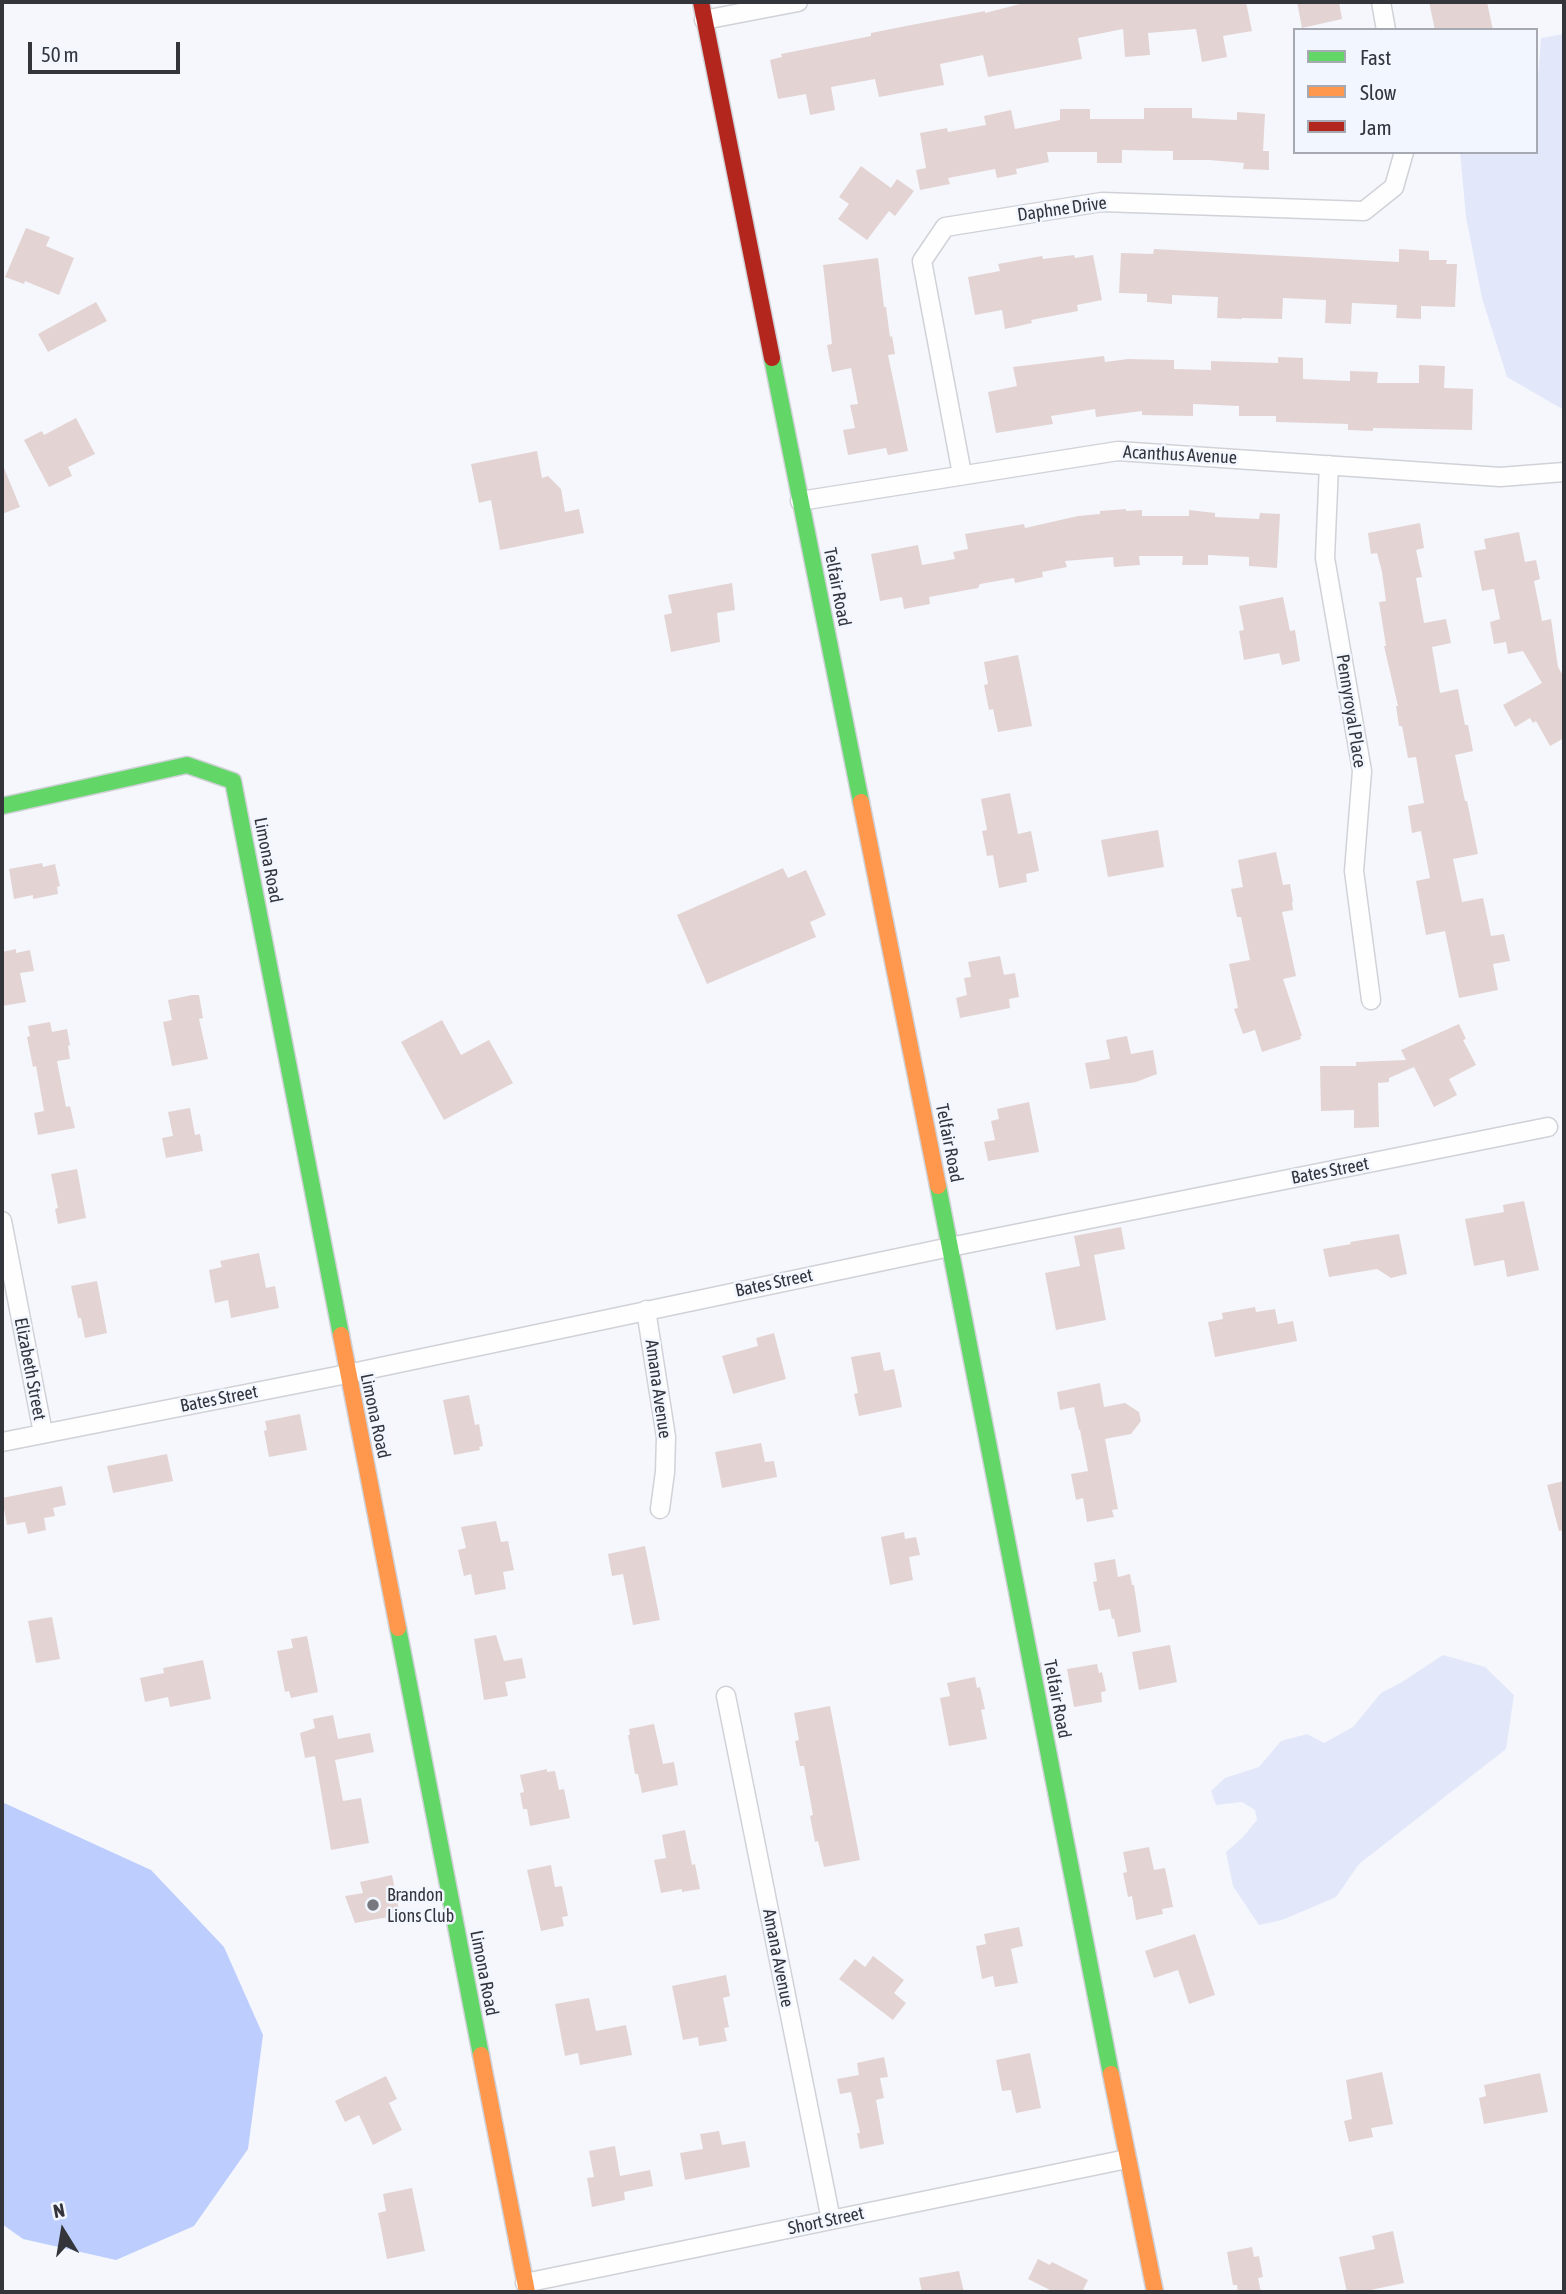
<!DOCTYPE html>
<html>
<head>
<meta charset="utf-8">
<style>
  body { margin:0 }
  #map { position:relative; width:1566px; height:2294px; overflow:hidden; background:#f5f7fc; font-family:"Asap Condensed",sans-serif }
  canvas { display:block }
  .frame { position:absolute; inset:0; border:4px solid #33353b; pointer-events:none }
  .legend { position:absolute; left:1293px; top:28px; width:245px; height:126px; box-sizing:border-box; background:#f2f6ff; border:2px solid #a6a9b1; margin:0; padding:9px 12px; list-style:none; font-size:21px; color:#33353b }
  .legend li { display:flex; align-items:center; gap:14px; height:35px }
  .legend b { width:35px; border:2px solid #a6a9b1 }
  .north { position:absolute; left:28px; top:2196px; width:70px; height:70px; -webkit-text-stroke:5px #f2f6ff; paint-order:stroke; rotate:349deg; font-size:19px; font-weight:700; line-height:28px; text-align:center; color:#33353b }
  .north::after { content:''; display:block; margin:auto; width:24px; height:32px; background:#33353b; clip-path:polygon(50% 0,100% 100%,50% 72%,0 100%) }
  .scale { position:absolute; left:28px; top:42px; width:152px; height:32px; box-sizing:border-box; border:4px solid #33353b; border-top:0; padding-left:9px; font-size:21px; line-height:24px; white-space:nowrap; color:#33353b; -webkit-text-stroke:5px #f2f6ff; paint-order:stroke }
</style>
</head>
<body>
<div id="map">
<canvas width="1566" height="2294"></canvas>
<div class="frame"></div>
<ul class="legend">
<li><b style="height:9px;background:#63d668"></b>Fast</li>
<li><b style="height:9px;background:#ff974d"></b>Slow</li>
<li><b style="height:9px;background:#b3261e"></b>Jam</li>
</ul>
<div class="north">N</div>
<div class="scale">50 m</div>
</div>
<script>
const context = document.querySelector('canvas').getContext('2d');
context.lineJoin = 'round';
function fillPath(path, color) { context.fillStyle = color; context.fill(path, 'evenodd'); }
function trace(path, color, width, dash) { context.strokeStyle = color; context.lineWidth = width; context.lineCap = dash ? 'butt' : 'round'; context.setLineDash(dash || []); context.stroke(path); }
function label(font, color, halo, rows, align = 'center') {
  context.font = font + ' "Asap Condensed",sans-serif'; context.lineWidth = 5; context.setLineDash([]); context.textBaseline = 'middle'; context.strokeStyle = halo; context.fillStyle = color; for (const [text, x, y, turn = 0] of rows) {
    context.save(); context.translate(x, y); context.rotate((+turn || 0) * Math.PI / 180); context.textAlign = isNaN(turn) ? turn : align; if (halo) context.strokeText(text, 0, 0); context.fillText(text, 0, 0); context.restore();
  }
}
fillPath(new Path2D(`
  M1564 34V410L1507 377 1482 298 1466 217 1460 152H1536V106L1541 38Z
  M1443 1655 1485 1667 1514 1695 1506 1749 1359 1864 1336 1897 1282 1920 1259 1925 1233 1886 1226 1852 1242 1838 1257 1820 1255 1810 1242 1802 1216 1805 1211 1791 1225 1778 1259 1767 1281 1741 1307 1734 1324 1743 1353 1727 1381 1693 1402 1682Z`), '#e2e8f9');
fillPath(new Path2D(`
  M2 1802 151 1870 224 1947 263 2035 248 2149 194 2226 116 2260 23 2239 2 2224Z`), '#bdcefe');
fillPath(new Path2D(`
  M1028 2H1246L1252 31 1223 36 1227 57 1202 62 1196 29 1148 33 1150 55 1125 57 1123 29 1078 38 1082 59 1041 67 988 77 983 55 940 64 944 85 879 97 875 79 831 87 835 110 810 115 806 94 778 99 770 60 782 57 781 54 871 36V33L906 26 985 11V13Z
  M1297 2H1339L1342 19 1302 28Z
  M1429 2H1487L1493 30H1435Z
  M1144 108H1192V118L1237 120V112L1265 114 1263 151H1269V170L1243 169 1244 163 1209 160H1173V151L1122 150V163H1097V152H1047L1049 162 1016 169 1017 174 997 178 995 169 948 178 950 184 920 190 916 170 926 168 920 133 947 128 948 132 986 125 984 116 1011 110 1015 129 1060 120V109H1090V119H1144Z
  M861 166 891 188 897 179 914 191 895 216 889 211 867 240 838 219 849 204 839 197Z
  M26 228 50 237 46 246 74 258 59 295 25 281 24 284 5 277Z
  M1154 249 1399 262V249L1429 251V260H1447L1446 264H1457L1455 307 1421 306V319L1396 318 1397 305 1352 303 1351 324 1325 323 1326 300 1283 298 1282 319 1242 318V319L1217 318 1218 297 1172 295V304L1147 302V294L1119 293 1121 253 1153 254Z
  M1074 255 1075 258 1093 255 1102 300 1077 305 1078 311 1031 320 1032 323 1005 329 1002 310 975 315 968 277 1000 271 998 264 1042 256 1043 259Z
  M878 258 884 307H886L890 337 892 336 895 354 888 355 908 451 888 455 886 448 848 455 843 430 855 428 850 405 858 404 851 368 832 372 827 345 832 344 823 265Z
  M96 302 107 321 48 352 38 334Z
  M1104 356 1105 362 1128 359 1174 360V369L1211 370V361L1278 363V357L1303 358V379L1350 381V371L1378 372 1377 383H1419V365L1445 366 1444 388 1473 389 1472 430 1373 428V431L1348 430V424L1276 422V416H1239V406L1193 404V416L1142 415V411L1096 417 1095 409 1051 416 1053 424 996 433 988 392 1017 386 1013 367Z
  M76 418 95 454 68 467 72 476 49 487 24 440 42 431 44 435Z
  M537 451 542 478 548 476 561 489 565 512 579 509 584 533 500 550 491 500 479 503 471 464Z
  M2 463 20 507 2 514Z
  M1126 509V511L1142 510V516H1189V510L1215 513V517L1259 519 1260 513 1280 514 1277 568 1249 566V557L1208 555V565H1182L1183 556H1139L1140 565 1114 567 1113 557 1065 561 1067 567 1042 572 1043 577 1015 583 1014 578 980 584 978 588 929 597 930 604 904 609 902 597 880 601 871 554 918 545 922 565 955 559 953 552 968 549 965 534 1024 524 1025 528 1078 516 1100 514V511Z
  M1420 523 1424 548 1416 550 1422 577 1416 578 1424 623 1446 619 1451 643 1432 647 1440 693 1458 689 1465 725H1468L1473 751 1455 755 1465 801H1467L1478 854 1453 859 1462 902 1483 898 1491 936 1504 934 1510 961 1493 964 1498 990 1459 998 1445 931 1426 935 1416 881 1430 878 1421 831 1412 833 1408 806 1424 803 1416 757 1408 758 1402 726H1399L1396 706H1398L1384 646H1386L1379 602 1386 601 1382 572 1377 553 1371 554 1368 533Z
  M1519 532 1525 562 1536 560 1540 579 1534 581 1542 621 1551 619 1558 667 1564 677V738L1550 746 1536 721 1533 723 1530 718 1515 727 1503 705 1542 683 1523 651 1508 654 1506 642 1494 644 1490 622 1500 619 1494 589 1482 591 1474 551 1486 549 1484 539Z
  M732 583 735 610 717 613 720 642 671 652 664 615 672 613 668 595Z
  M1283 597 1290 631 1295 630 1300 661 1282 665 1279 653 1244 660 1239 631 1244 630 1239 606Z
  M1018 655 1032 726 998 732 993 709 989 710 984 685 988 684 984 662Z
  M1010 793 1018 834 1031 831 1039 871 1026 874 1027 882 999 888 993 855 987 856 982 831 987 830 981 799Z
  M1158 830 1164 867 1108 877 1101 840Z
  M1276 852 1283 885 1290 884 1293 902H1292L1293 910 1282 912 1296 976 1283 979 1302 1036H1300L1301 1039 1262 1052 1255 1030 1243 1034 1234 1009 1238 1008 1229 964 1250 960 1241 917H1237L1231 889 1243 887 1238 860Z
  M42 863 43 867 55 864 60 886 57 887 58 894 33 899V895L14 899 9 869Z
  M783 868 788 878 806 870 826 915 810 922 816 937 707 984 677 915Z
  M16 949V953L30 950 34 971 20 973 26 1002 2 1006V952Z
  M1000 956 1004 975 1015 973 1019 997 1009 999 1010 1008 960 1018 956 998 967 995 964 978 971 977 968 962Z
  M192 995H199L203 1018 199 1019 208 1059 172 1066 163 1022 172 1020 168 1000Z
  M442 1020 461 1055 489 1040 513 1083 444 1120 401 1042Z
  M50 1022 52 1032 67 1029 70 1045 68 1046 70 1059 57 1061 66 1107 70 1106 75 1128 38 1135 34 1113 44 1111 36 1066 33 1067 27 1037 30 1036 28 1026Z
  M1459 1024 1466 1039 1463 1040 1476 1065 1449 1079 1457 1095 1434 1107 1414 1067 1389 1078V1082L1378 1083 1379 1127 1354 1128V1110L1321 1111 1320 1066H1356V1062L1406 1060 1401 1050Z
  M1127 1036 1131 1054 1153 1050 1157 1074 1136 1082 1090 1089 1085 1063 1110 1059 1106 1040Z
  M1029 1102 1039 1152 988 1161 984 1142 995 1140 991 1121 999 1119 997 1109Z
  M190 1108 195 1135 200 1134 203 1151 166 1158 162 1138 173 1136 168 1112Z
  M77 1169 86 1218 58 1224 55 1209 58 1208 51 1174Z
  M1524 1201 1539 1270 1507 1277 1504 1260 1474 1266 1465 1219 1504 1212 1503 1205Z
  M1121 1227 1125 1249 1094 1255 1106 1320 1056 1330 1045 1273 1080 1266 1074 1236Z
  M1399 1234 1407 1274 1391 1278 1377 1269 1329 1277 1323 1249 1351 1244 1350 1242Z
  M259 1253 266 1288 275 1286 279 1308 231 1318 228 1300 215 1303 209 1270 222 1267 220 1261Z
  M97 1281 107 1333 85 1338 81 1318H78L71 1286Z
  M1255 1307 1256 1312 1275 1309 1278 1324 1293 1321 1297 1341 1215 1357 1208 1322 1223 1319 1222 1313Z
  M774 1333 786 1379 733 1394 722 1356 758 1346 756 1338Z
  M880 1352 884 1371 894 1369 902 1407 859 1416 854 1394 858 1393 851 1357Z
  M1100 1383 1104 1407 1125 1403 1139 1412 1141 1421 1131 1434 1105 1439 1118 1509 1112 1510 1114 1517 1087 1522 1083 1498 1076 1500 1071 1474 1088 1471 1080 1430H1079L1074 1407 1060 1410 1057 1392Z
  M469 1395 475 1425 479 1424 483 1446 479 1447 480 1450 454 1455 443 1400Z
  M300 1414 307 1450 269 1457 264 1431 267 1430 265 1421Z
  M761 1443 765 1462 774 1461 777 1477 722 1488 715 1452Z
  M167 1454 173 1481 113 1493 107 1466Z
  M1564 1481V1530L1559 1531 1547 1485Z
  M62 1486 66 1505 53 1508 55 1516 44 1518 46 1530 28 1534 25 1522 7 1525 2 1498Z
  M496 1521 501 1542 508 1541 514 1570 503 1572 506 1589 475 1595 471 1574 464 1576 458 1550 466 1548 461 1527Z
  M904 1532 905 1539 916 1537 920 1555 909 1557 913 1580 890 1585 881 1537Z
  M645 1546 660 1620 633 1625 623 1574 612 1576 608 1554Z
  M1115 1559 1118 1577 1130 1574 1132 1585H1134L1141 1632 1118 1637 1114 1618 1112 1619 1110 1609 1099 1611 1093 1582 1097 1581 1094 1563Z
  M52 1617 60 1659 36 1663 28 1621Z
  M496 1635 504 1661 522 1658 526 1678 505 1682 508 1696 484 1700 474 1639Z
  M307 1636 318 1692 291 1698 289 1691 285 1692 277 1651 293 1648 291 1639Z
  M1170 1645 1177 1682 1139 1690 1132 1652Z
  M203 1660 211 1699 170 1707 168 1697 145 1702 140 1678 164 1673 163 1668Z
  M1097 1664 1099 1673 1102 1672 1106 1691 1101 1692 1102 1702 1074 1707 1067 1669Z
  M975 1677 977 1688 980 1687 985 1709 981 1710 987 1739 949 1746 940 1698 950 1696 947 1683Z
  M830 1706 860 1860 824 1867 818 1841 815 1842 810 1816 813 1815 804 1766H800L795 1741 799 1740 794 1713Z
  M333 1715 338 1739 370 1733 374 1752 335 1760 343 1801 361 1798 369 1843 331 1850 315 1756 305 1758 300 1733 315 1728 313 1719Z
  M654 1724 663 1764 674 1762 678 1785 642 1793 638 1774H635L628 1735H630L629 1729Z
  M547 1769V1772L555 1771 559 1790 564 1789 570 1818 530 1826 527 1809H523L520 1793 524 1792 520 1775Z
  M685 1830 692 1865 695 1864 700 1889 682 1892V1889L661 1893 654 1860 666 1858 662 1835Z
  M1149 1847 1154 1870 1165 1868 1173 1907 1162 1909 1163 1914 1136 1920 1132 1896 1128 1897 1123 1873 1127 1872 1123 1852Z
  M551 1865 555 1887 562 1886 568 1916 562 1917 564 1926 541 1931 527 1870Z
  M392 1875 400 1915 355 1923 345 1896 363 1893 360 1882Z
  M1019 1927 1023 1946 1011 1949 1018 1983 995 1987 993 1976 982 1979 976 1946 986 1944 984 1934Z
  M1195 1934 1215 1995 1189 2004 1178 1970 1154 1978 1145 1951Z
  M873 1956 904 1980 894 1993 906 2003 893 2020 839 1979 855 1959 865 1967Z
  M726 1975 730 1996 723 1998 729 2027 724 2028 727 2041 699 2046 698 2037 683 2040 672 1986Z
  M589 1998 596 2031 626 2025 632 2055 580 2065 578 2053 565 2056 555 2004Z
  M1030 2053 1041 2108 1016 2113 1011 2090 1002 2091 996 2060Z
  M884 2057 888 2077 880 2078 884 2098 876 2100 884 2144 860 2149 857 2133H860L851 2092 840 2094 837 2079 859 2075 857 2063Z
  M1382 2072 1393 2124 1371 2128 1373 2137 1349 2142 1344 2121 1352 2119 1346 2080Z
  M1540 2073 1548 2112 1484 2124 1479 2098 1486 2096 1484 2085Z
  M386 2076 397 2099 389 2103 402 2130 373 2145 359 2115 345 2122 335 2101Z
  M719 2131 722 2145 745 2141 750 2167 685 2180 680 2153 703 2149 700 2134Z
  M615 2146 620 2176 650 2170 653 2186 624 2192 625 2200 592 2207 587 2178 594 2177 589 2151Z
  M412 2188 425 2251 387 2259 378 2213 386 2211 383 2194Z
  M1393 2231 1404 2283 1361 2292H1347L1339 2257 1375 2249 1372 2236Z
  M1252 2247 1254 2257 1259 2256 1263 2277 1258 2278 1261 2292H1238L1237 2285H1233L1227 2252Z
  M1038 2259 1050 2265 1052 2262 1088 2280 1082 2292H1054L1028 2279Z
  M959 2271 964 2292H922L919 2278Z`), '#e3d4d3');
const street = new Path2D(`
  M1381 2 1386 30
  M704 20 798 2
  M1329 465 1325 558 1362 771 1354 871 1371 1000
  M962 474 922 261 945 227 1102 202 1364 211 1394 187 1404 152
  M800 501 1118 451 1500 477 1564 472
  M2 1221 43 1433
  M646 1310 666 1437 665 1472 660 1509
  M2 1442 347 1374 950 1247 1548 1127
  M726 1696 831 2220
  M525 2283 1127 2159`);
const fast = new Path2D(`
  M772 358 861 802
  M2 806 187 765 233 781 341 1335
  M938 1186 1111 2074
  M398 1628 481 2055`);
const slow = new Path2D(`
  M861 802 938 1186
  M341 1335 398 1628
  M481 2055 527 2292
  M1111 2074 1155 2292`);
const jam = new Path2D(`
  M701 2 772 358`);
trace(street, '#d0d2d7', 21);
trace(fast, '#d0d2d7', 19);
trace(slow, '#d0d2d7', 19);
trace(jam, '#d0d2d7', 19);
trace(street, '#fefeff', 18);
trace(fast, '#63d668', 16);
trace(slow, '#ff974d', 16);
trace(jam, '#b3261e', 16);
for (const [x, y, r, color] of [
  [373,1905,7,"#77797f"]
]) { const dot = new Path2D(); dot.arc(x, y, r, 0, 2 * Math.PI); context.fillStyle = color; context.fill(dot); trace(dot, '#f2f6ff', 2.5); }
label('18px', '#33353b', '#f2f6ff', [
  ["Daphne Drive",1062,209,-8],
  ["Acanthus Avenue",1180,455,3],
  ["Telfair Road",837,587,79],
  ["Pennyroyal Place",1351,711,81],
  ["Limona Road",268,860,79],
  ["Telfair Road",949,1143,79],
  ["Bates Street",1330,1171,-11],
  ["Bates Street",774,1283,-12],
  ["Elizabeth Street",30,1369,79],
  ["Amana Avenue",658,1389,82],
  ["Bates Street",219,1399,-11],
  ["Limona Road",375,1416,78],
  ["Telfair Road",1057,1699,79],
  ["Amana Avenue",778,1958,79],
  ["Limona Road",484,1973,79],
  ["Short Street",826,2221,-12]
]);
label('18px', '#33353b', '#f2f6ff', [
  ["Brandon",387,1895],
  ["Lions Club",387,1916]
], 'left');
</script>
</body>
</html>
